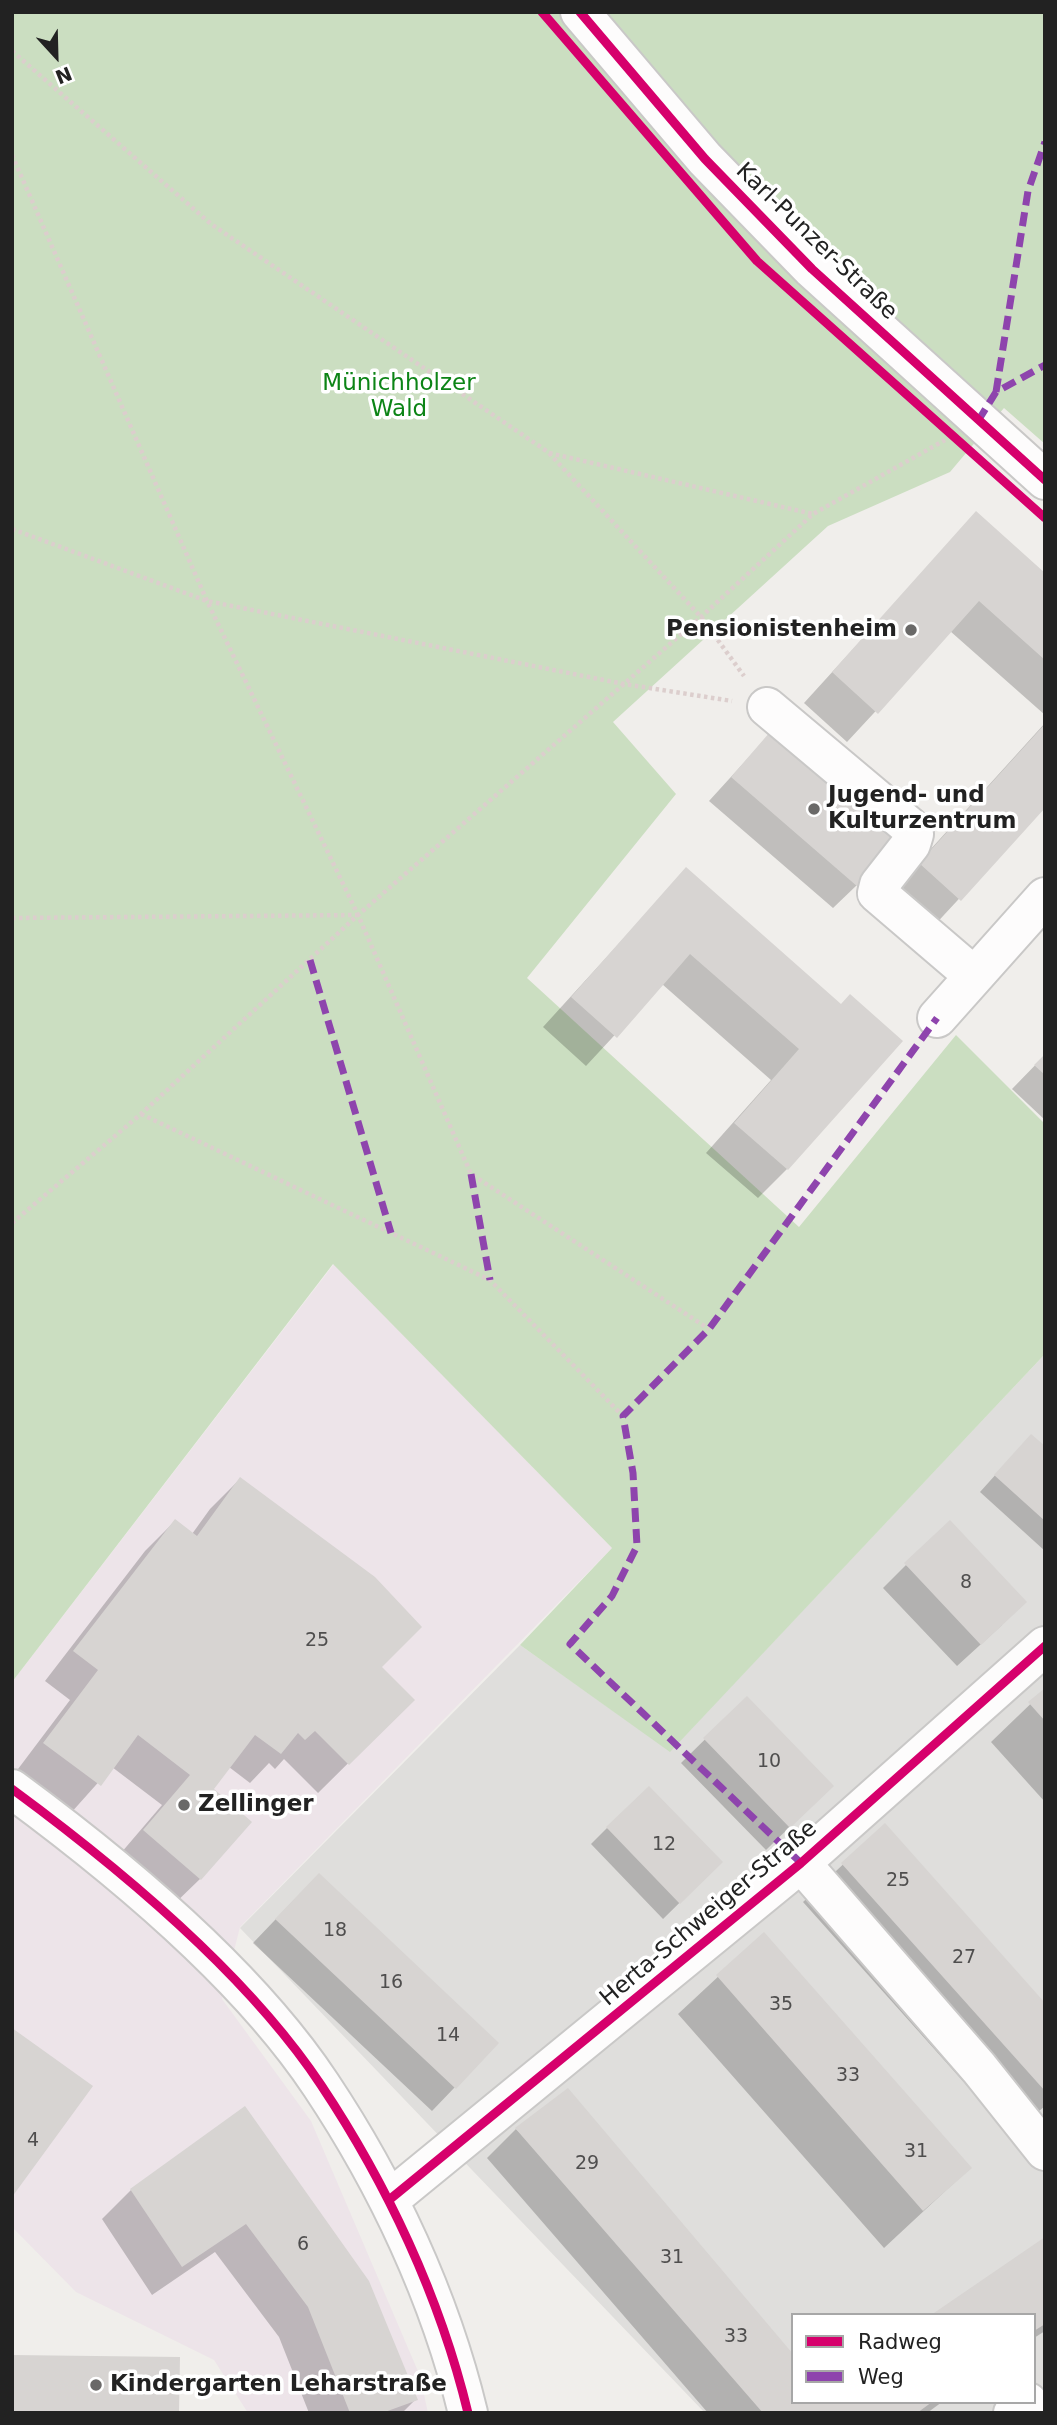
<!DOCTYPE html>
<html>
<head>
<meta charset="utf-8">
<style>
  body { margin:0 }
  #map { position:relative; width:1057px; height:2425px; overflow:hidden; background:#f0eeeb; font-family:"DejaVu Sans",sans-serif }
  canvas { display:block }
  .frame { position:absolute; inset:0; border:14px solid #222; pointer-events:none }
  .legend { position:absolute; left:791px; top:2313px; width:245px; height:91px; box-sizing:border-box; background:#fff; border:2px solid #a7a7a7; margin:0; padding:9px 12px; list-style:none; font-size:21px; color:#222 }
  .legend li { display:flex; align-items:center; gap:14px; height:35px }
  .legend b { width:35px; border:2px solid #a7a7a7 }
  .north { position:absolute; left:21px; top:21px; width:70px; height:70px; -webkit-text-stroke:5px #fff; paint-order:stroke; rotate:158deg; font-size:19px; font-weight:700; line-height:28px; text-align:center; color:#222 }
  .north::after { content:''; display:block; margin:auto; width:24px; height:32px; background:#222; clip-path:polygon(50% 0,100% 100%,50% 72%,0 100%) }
</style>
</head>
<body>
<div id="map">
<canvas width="1057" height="2425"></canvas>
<div class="frame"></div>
<ul class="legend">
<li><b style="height:9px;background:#d6006c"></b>Radweg</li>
<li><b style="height:9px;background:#8e44ad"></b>Weg</li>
</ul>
<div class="north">N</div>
</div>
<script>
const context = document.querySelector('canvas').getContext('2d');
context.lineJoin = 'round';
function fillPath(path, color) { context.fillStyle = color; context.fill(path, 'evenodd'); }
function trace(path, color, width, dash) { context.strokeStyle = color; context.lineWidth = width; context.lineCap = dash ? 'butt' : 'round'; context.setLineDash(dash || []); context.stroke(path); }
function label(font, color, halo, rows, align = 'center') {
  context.font = font + ' "DejaVu Sans",sans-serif'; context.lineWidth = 7; context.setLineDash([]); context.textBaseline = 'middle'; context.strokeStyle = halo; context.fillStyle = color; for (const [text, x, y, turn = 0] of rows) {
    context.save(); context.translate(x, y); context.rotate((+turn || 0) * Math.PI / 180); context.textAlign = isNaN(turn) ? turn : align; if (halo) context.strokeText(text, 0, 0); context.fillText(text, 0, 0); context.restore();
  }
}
fillPath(new Path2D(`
  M1045 1354V2413H705L240 1928 520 1645 670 1751ZM793 2315H1034V2402H793Z`), '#dfdedc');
fillPath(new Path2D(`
  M334 1264 612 1548 240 1927 222 1999 311 2121 420 2376 428 2413H248L214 2360 76 2292 12 2227V1682Z`), '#ede4e9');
fillPath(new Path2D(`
  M12 12H1045V444L1004 408 950 472 828 526 613 722 676 794 527 978 799 1227 956 1035 1045 1124V1354L670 1752 520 1645 612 1548 333 1264 12 1682Z`), '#cbdec1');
fillPath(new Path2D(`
  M976 514 1045 575V715L950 631 847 742 804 703Z
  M1045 723V806L931 929 891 893Z
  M770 734 857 885 833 908 709 801Z
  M686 870 841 1006 787 1169 758 1198 706 1153 771 1080 662 984 586 1066 543 1027Z
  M1045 1055V1120L1012 1089Z
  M1045 1449V1551L980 1492 1016 1452Z
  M240 1479 380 1667 412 1700 318 1793 284 1759 275 1769 269 1763 250 1783 229 1767 212 1789 200 1879 170 1908 115 1860 162 1805 112 1767 70 1814 15 1773 70 1700 45 1681 145 1551 175 1521 192 1534 210 1509Z
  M906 1565 1002 1625 957 1666 883 1588Z
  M1045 1690V1802L991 1742Z
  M747 1698 832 1786 766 1850 681 1763Z
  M884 1826 1045 2006V2106L1011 2135 803 1902Z
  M607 1828 721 1862 663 1919 591 1844Z
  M296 1898 455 2087 432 2111 253 1943Z
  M764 1934 970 2168 884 2248 678 2014Z
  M244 2109 416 2399 402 2413H309L279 2337 215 2252 152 2295 102 2219 131 2190Z
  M516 2129 793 2402H942L927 2413H708L487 2158Z
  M1045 2239V2331L1034 2338V2315Z`), '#0003');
fillPath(new Path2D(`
  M976 511 1045 573V660L979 601 878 714 832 672Z
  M1045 724V808L961 901 919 863Z
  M770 732 897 840 858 887 731 777Z
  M686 867 841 1004 850 994 903 1041 788 1170 734 1123 799 1049 690 954 617 1038 571 997Z
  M1045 1054V1075L1034 1065Z
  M1031 1434 1045 1446V1521L994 1475Z
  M240 1477 375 1577 422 1627 382 1667 415 1700 349 1765 315 1731 305 1740 298 1733 281 1754 255 1735 214 1789 252 1822 201 1880 143 1830 190 1775 138 1735 101 1786 43 1743 98 1670 73 1651 175 1519 197 1536Z
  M950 1520 1027 1602 981 1645 904 1563Z
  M1045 1688V1721L1028 1702Z
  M747 1696 834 1786 790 1828 703 1738Z
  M649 1786 723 1862 680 1904 606 1827Z
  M885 1823 1045 2003V2091L841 1863Z
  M319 1873 499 2043 456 2089 275 1919Z
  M764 1932 972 2168 923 2211 716 1975Z
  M12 2028 93 2086 12 2197Z
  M568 2088 793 2354V2402H932L917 2413H763L515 2128Z
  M245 2106 369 2281 418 2400 382 2413H350L308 2307 246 2224 182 2267 130 2189Z
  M1045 2237V2324L1034 2331V2315H931Z
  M12 2355 180 2357 179 2413H12Z`), '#d7d4d2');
const minor = new Path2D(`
  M580 12 705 159 812 269 1045 480
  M767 707 910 827 914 834 911 844 879 885 877 893 974 976
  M937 1018 1045 897
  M12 1789C118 1867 248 1975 321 2085 387 2184 440 2297 468 2413
  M801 1863 979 2068 1045 2151
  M389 2200 801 1863 1045 1646
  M1013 2413 1028 2402`);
trace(minor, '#c9c8c7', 42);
trace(new Path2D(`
  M12 51 211 224 548 452 701 617 744 676
  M12 155 207 601 358 915 471 1174 709 1329
  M549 453 813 514
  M12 529 207 601 624 684 732 701
  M12 918 358 915
  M141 1114 490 1280 623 1416
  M12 1223 141 1114 358 915 701 617 813 514 945 440`), '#dccecd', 4.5, [3.5, 3.5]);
trace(minor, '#fdfcfc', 38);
trace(new Path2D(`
  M996 392 1028 191 1045 142
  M978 421 996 392 1045 365
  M310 960 391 1233
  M471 1174 490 1280
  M801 1863 570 1644 612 1596 637 1546 633 1473 623 1416 709 1329 937 1018`), '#8e44ad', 7, [14, 7]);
trace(new Path2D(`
  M542 12 757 261 1045 518
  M580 12 705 159 812 269 1045 480
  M12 1789C118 1867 248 1975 321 2085 387 2184 440 2297 468 2413
  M389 2200 801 1863 1045 1646`), '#d6006c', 9);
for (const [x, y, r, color] of [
  [911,630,7,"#6a6968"],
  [814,809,7,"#6a6968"],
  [184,1805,7,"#6a6968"],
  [96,2385,7,"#6a6968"]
]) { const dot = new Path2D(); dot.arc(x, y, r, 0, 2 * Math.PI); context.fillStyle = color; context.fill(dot); trace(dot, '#fff', 2.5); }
label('19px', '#4f4e4e', null, [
  ["8",966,1583],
  ["25",317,1641],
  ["10",769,1762],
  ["12",664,1845],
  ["25",898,1881],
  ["18",335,1931],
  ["27",964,1958],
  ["16",391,1983],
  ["35",781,2005],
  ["14",448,2036],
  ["33",848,2076],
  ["4",33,2141],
  ["31",916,2152],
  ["29",587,2164],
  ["6",303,2245],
  ["31",672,2258],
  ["33",736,2337]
]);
label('23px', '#222', '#fff', [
  ["Karl-Punzer-Straße",816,242,44],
  ["Herta-Schweiger-Straße",709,1914,-40]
]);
label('23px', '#0c8416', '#fff', [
  ["Münichholzer",399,384],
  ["Wald",399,410]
]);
label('bold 23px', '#222', '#fff', [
  ["Pensionistenheim",897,630,"right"],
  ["Jugend- und",828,796],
  ["Kulturzentrum",828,822],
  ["Zellinger",198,1805],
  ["Kindergarten Leharstraße",110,2385]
], 'left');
</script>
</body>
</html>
